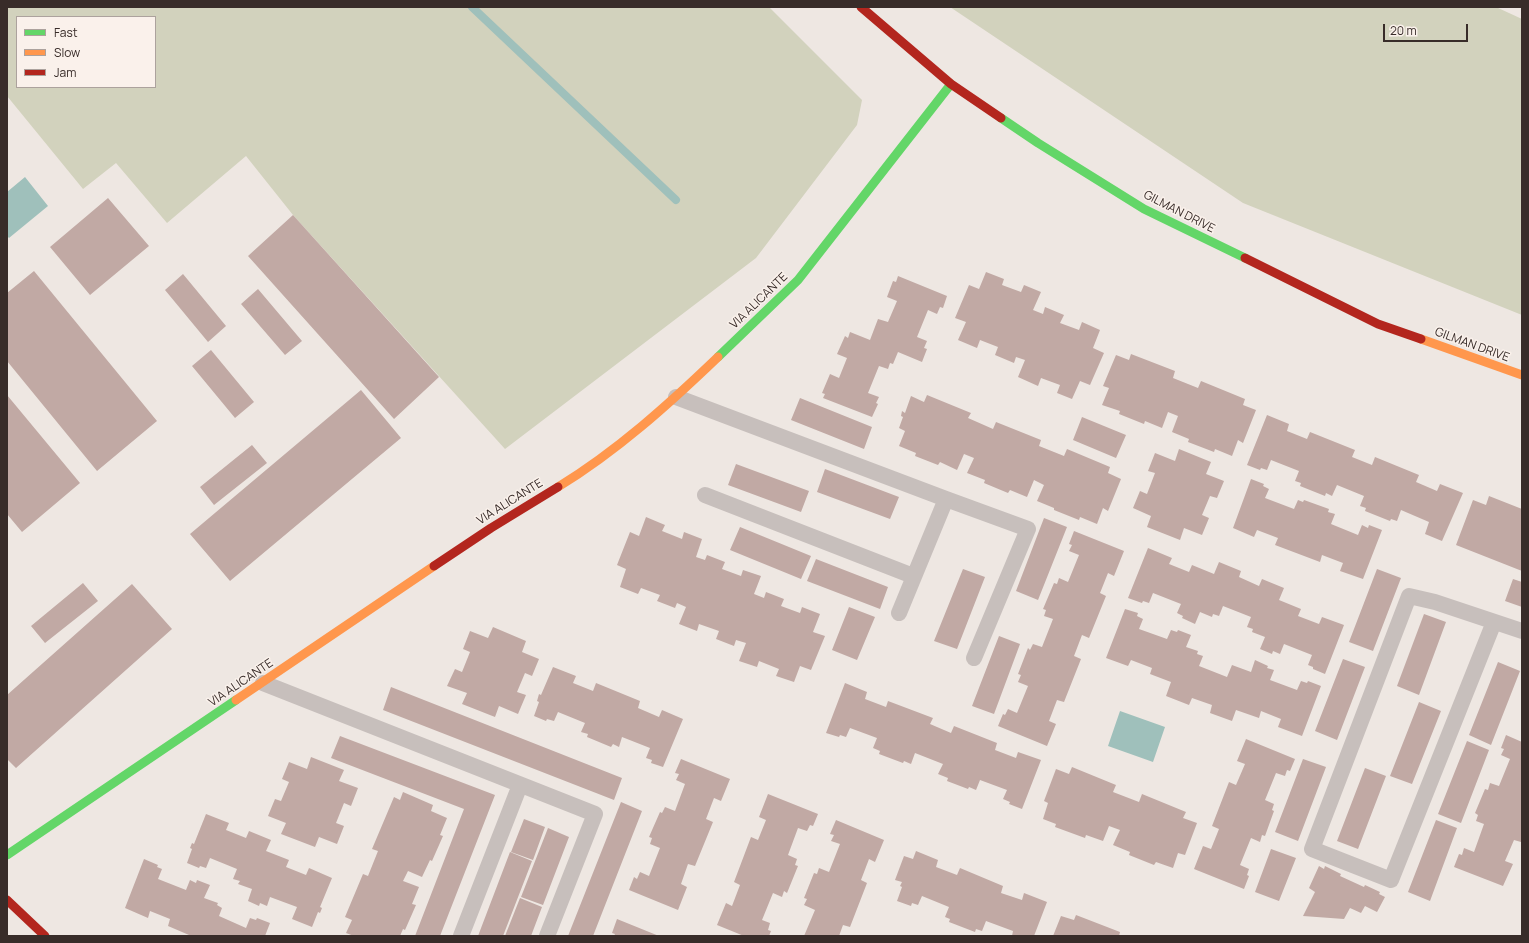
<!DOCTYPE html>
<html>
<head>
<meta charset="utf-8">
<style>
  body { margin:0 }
  #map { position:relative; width:1529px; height:943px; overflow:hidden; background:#eee7e2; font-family:Manrope,sans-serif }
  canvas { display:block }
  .frame { position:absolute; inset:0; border:8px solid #382c29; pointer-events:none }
  .legend { position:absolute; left:16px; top:16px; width:140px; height:72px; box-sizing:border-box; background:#faf1eb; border:1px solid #aca29d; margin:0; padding:5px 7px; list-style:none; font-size:12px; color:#382c29 }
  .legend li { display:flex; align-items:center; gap:8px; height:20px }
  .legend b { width:20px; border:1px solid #aca29d }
  .scale { position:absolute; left:1383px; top:24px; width:85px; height:18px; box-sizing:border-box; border:2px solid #382c29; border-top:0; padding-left:5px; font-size:12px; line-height:14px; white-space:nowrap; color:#382c29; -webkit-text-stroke:3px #faf1eb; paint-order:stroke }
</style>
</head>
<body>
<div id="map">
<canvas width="1529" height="943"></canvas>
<div class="frame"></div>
<ul class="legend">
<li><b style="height:5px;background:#63d668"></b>Fast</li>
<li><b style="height:5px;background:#ff974d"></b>Slow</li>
<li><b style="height:5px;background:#b3261e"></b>Jam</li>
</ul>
<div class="scale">20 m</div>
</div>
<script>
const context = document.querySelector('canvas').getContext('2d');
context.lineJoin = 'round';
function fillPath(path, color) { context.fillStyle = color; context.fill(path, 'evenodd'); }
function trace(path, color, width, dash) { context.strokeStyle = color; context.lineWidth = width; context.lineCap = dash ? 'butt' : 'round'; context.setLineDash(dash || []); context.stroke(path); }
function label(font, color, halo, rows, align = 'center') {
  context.font = font + ' Manrope,sans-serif'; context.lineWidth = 3; context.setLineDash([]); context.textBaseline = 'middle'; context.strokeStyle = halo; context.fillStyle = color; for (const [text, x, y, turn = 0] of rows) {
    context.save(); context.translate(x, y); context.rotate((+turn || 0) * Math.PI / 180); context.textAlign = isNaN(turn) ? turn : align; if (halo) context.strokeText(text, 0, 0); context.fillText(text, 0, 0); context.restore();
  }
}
fillPath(new Path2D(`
  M7 7H769L862 100 857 125 756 258 505 449 293 215 246 156 167 223 116 163 83 189 7 96ZM17 17H155V87H17Z
  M950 7H1496L1522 19V315L1243 203Z`), '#d2d2bd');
fillPath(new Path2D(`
  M25 177 48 206 9 238 7 236V192Z
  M1120 711 1165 727 1153 762 1108 746Z`), '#9fc0bb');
trace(new Path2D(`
  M472 7 676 200`), '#9fc0bb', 8);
fillPath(new Path2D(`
  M108 198 149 246 90 295 50 247Z
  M293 215 439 377 394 419 248 256Z
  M34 271 157 421 97 471 7 361V293Z
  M986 272 1004 279 1002 285 1021 292 1024 285 1041 292 1033 310 1043 314 1045 307 1064 315 1060 323 1079 330 1082 322 1100 330 1093 348 1104 353 1090 385 1080 381 1072 399 1057 393 1060 385 1041 378 1038 386 1018 377 1025 360 1016 357 1014 363 995 355 998 347 980 340 977 348 958 340 966 322 955 318 969 285 979 289Z
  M183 274 226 326 208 342 165 290Z
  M898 276 947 296 943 308 940 307 937 314 928 310 917 337 927 341 924 348 927 349 922 362 898 352 893 364 890 363 888 369 879 366 868 393 879 397 876 403 878 404 872 417 823 398 825 394 822 393 830 374 839 378 847 358 837 354 845 336 848 338 850 332 870 340 878 319 888 322 897 301 887 297 893 281 896 282Z
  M258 289 302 341 285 355 241 304Z
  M211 350 254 402 235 418 192 366Z
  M1131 354 1175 371 1173 378 1198 388 1201 381 1245 399 1243 405 1256 410 1243 443 1238 440 1232 456 1215 449 1214 452 1188 442 1189 439 1172 432 1178 416 1168 412 1162 428 1145 421 1144 424 1119 414 1120 411 1102 405 1109 388 1103 386 1116 355 1129 360Z
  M361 390 401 438 230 581 190 534Z
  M7 395 80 483 22 532 7 514Z
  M927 395 971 413 968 418 993 429 996 422 1041 440 1039 446 1064 456 1067 449 1110 467 1108 473 1121 479 1108 511 1103 508 1097 524 1080 517 1079 520 1054 510V508L1037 501 1044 485 1034 480 1027 497 1010 490 1008 493 984 483 985 480 967 473 974 458 964 454 957 470 940 462 938 465 915 456 916 453 899 446 905 431 899 428 903 417 901 416 902 411 905 413 911 396 924 402Z
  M800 398 872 427 864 449 791 420Z
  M1267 415 1289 424 1287 431 1307 439 1310 432 1355 450 1352 457 1372 465 1375 457 1419 475 1416 482 1437 491 1440 484 1463 493 1442 541 1425 534 1429 522 1401 510 1397 521 1391 519 1390 521 1365 511 1366 508 1360 506 1364 496 1337 485 1332 496 1326 493 1325 496 1300 486 1301 483 1295 481 1299 471 1271 460 1267 470 1261 468 1260 470 1247 465Z
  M1082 417 1126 435 1116 458 1073 440Z
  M252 445 267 463 214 505 200 487Z
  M1179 449 1211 462 1206 474 1224 481 1217 498 1210 496 1202 515 1209 518 1202 535 1184 528 1180 540 1147 527 1151 516 1133 508 1140 491 1147 494 1155 473 1148 471 1155 453 1175 461Z
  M736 464 809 491 801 512 728 485Z
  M825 469 899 497 890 519 817 492Z
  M1251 479 1264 484 1263 486 1269 489 1265 498 1294 509 1298 500 1303 502 1304 500 1329 509 1328 512 1335 514 1331 524 1358 535 1362 525 1368 528 1369 525 1382 530 1363 579 1340 571 1343 563 1322 555 1320 562 1275 545 1278 538 1257 530 1254 537 1233 528Z
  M1489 496 1522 509V571L1456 545 1473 500 1486 505Z
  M646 517 665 525 662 531 682 539 684 532 702 539 696 557 705 560 707 555 725 562 722 569 741 576 743 570 761 576 754 594 764 598 766 592 784 599 781 606 800 613 802 607 820 614 813 632 825 636 811 670 800 666 794 682 776 676 779 669 759 661 757 667 739 661 746 643 736 640 734 646 716 639 719 631 699 624 697 631 679 624 686 607 677 603 675 608 657 601 660 595 641 588 638 594 620 587 626 569 617 565 630 532 639 536Z
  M1044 518 1067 527 1038 600 1016 591Z
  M740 527 811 556 801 579 730 550Z
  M1074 531 1124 551 1114 576 1108 573 1100 593 1106 596 1089 638 1082 635 1074 656 1081 659 1064 702 1057 700 1049 721 1056 724 1047 746 998 726 1003 714 1005 715 1008 709 1017 713 1028 686 1018 682 1021 675 1018 674 1028 648 1030 650 1033 644 1042 647 1053 619 1044 616 1046 610 1043 609 1054 583 1057 584 1059 578 1068 582 1079 555 1069 551 1072 545 1069 544Z
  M1148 548 1172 558 1169 564 1189 572 1192 565 1214 574 1219 562 1241 571 1239 577 1259 586 1262 579 1284 588 1279 600 1301 609 1298 616 1319 624 1322 617 1344 625 1325 674 1313 669V667L1308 665 1312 655 1284 644 1280 654 1273 651 1272 654 1260 649 1265 637 1252 632 1253 629 1247 627 1251 617 1223 606 1219 616 1213 614 1212 617 1200 612 1195 624 1182 618 1183 616 1177 613 1181 604 1153 593 1149 603 1143 601 1142 603 1128 598Z
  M816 559 888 587 880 609 807 581Z
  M963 569 985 577 957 649 934 641Z
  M1377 569 1401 578 1373 651 1349 642Z
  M1513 579 1522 582V607L1505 601Z
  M83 583 98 601 45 643 31 626Z
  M132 584 172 629 16 768 7 759V695Z
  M849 607 875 617 857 660 832 650Z
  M1125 609 1138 613 1137 616 1143 619 1139 629 1167 639 1171 630 1177 632 1178 630 1191 635 1186 647 1198 651 1197 654 1203 656 1199 666 1227 677 1232 665 1251 672 1255 660 1268 666 1267 668 1274 670 1270 680 1297 690 1301 681 1307 683 1308 681 1321 686 1302 736 1278 727 1281 719 1261 711 1259 718 1236 710 1232 721 1210 713 1212 705 1192 698 1189 705 1166 696 1171 682 1150 674 1152 668 1131 660 1128 666 1106 658Z
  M1424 614 1446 622 1419 695 1397 686Z
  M493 627 526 641 522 652 539 659 532 676 525 673 517 692 526 695 518 714 499 706 495 717 462 704 467 693 447 686 455 669 462 672 470 652 463 649 470 631 488 638Z
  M999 636 1020 644 994 714 972 706Z
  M1343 659 1365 667 1337 740 1315 731Z
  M1498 662 1520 671 1491 745 1469 735Z
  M553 667 576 676 573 683 593 691 596 683 640 701 638 708 659 717 662 710 683 719 663 767 651 763 652 760 646 758 650 748 622 737 619 747 613 744 611 747 587 737 588 734 581 732 585 723 558 712 554 721 547 719 546 721 534 716 539 702 537 701 539 694 541 695Z
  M845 683 867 692 865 699 886 707 888 701 933 718 930 724 951 733 954 726 997 743 995 750 1016 758 1018 752 1041 760 1022 809 1009 804 1010 802 1003 799 1007 790 980 780 976 790 969 787 968 789 947 781 948 778 938 774 943 764 915 753 911 764 904 761 903 763 879 754 880 751 873 748 877 738 850 728 846 737 840 735 839 737 826 733Z
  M391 687 622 778 614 800 383 710Z
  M1419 702 1441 711 1412 784 1390 776Z
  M1506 735 1522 742V839L1521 842 1514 840 1505 861 1513 864 1503 886 1454 867 1459 854 1462 855 1464 848 1474 852 1484 824 1476 821 1478 815 1475 813 1485 789 1488 790 1490 783 1499 786 1510 759 1501 755 1504 749 1501 748Z
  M340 736 495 795 440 936H415L464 809 331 758Z
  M1246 739 1295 759 1290 771 1287 770 1285 776 1276 773 1265 800 1274 804 1272 810 1274 811 1265 836 1262 835 1260 842 1251 838 1240 865 1249 869 1247 875 1249 876 1244 889 1194 869 1203 846 1211 849 1219 829 1212 826 1229 782 1236 785 1245 764 1237 761Z
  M1467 741 1489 750 1461 823 1438 814Z
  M311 757 344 770 339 781 358 788 351 806 344 803 336 823 344 826 337 844 319 837 315 847 281 834 286 823 268 816 275 799 281 801 289 782 282 779 289 762 307 769Z
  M681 759 730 779 721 801 714 798 706 819 713 822 695 866 688 864 681 884 687 887 678 910 629 890 634 877 637 879 640 872 649 876 660 848 650 844 652 838 649 837 660 812 662 813 665 807 675 811 685 784 676 780 679 774 675 773Z
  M1303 759 1326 767 1298 841 1275 832Z
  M1072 767 1116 785 1113 792 1139 802 1142 794 1186 812 1183 818 1197 823 1185 855 1178 853 1173 868 1156 862 1154 865 1129 855 1130 852 1113 845 1120 830 1109 826 1103 841 1086 835 1085 838 1055 827 1056 824 1043 819 1048 803 1044 801 1056 769 1069 774Z
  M1365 768 1386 776 1358 849 1337 841Z
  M403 792 433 805 431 811 447 818 440 835 443 836 432 861 430 860 422 877 408 871 403 881 419 887 412 904 416 905 405 930 403 929 400 936H354L346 933 352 920 345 917 363 874 368 876 378 851 372 849 394 797 400 800Z
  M768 794 818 814 813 826 810 825 807 831 798 828 788 855 797 859 795 865 798 866 787 893 784 891 782 897 773 893 762 920 770 923 768 930 771 931 769 936H744L717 925 726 903 732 906 740 885 734 882 751 837 758 840 766 820 759 817Z
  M621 802 642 811 593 936H568Z
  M206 814 229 823 226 830 246 838 249 831 271 840 266 851 289 860 286 867 306 875 309 868 332 878 320 907 322 908 320 913 318 912 312 927 292 919 297 907 270 897 267 906 260 903 259 906 248 901 252 889 238 884 240 881 233 879 237 869 210 858 206 868 200 866 199 868 187 863 192 849 190 848 192 843 194 844Z
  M524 819 545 827 533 860 511 852Z
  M836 820 884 840 875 862 869 859 861 880 867 883 850 927 843 925 839 936H804L815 910 804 905 807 899 804 898 814 873 817 874 819 868 829 872 840 844 831 841 834 835 830 834Z
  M1436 820 1457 828 1430 901 1408 892Z
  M548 828 569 837 543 905 521 897Z
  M1271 849 1296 858 1279 901 1255 892Z
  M916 851 938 860 936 867 957 875 960 868 1003 886 1001 893 1022 900 1024 893 1047 902 1034 936H1012L1013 931 986 921 982 931 976 929 975 932 949 922 950 919 945 917 949 907 922 896 918 905 912 903 911 906 897 901 902 887 900 886 902 882 895 880 904 856 913 859Z
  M510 852 532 861 503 936H478Z
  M144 859 158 865 157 867 162 869 158 879 186 890 190 880 196 883 197 880 210 885 204 898 218 903 217 905 222 908 219 916 246 928 250 918 256 920 257 918 270 923 265 936H188L189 935 168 926 170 919 150 911 148 918 125 908Z
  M1319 866 1324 869 1325 866 1341 874 1340 876 1364 887 1365 885 1380 892 1379 894 1385 897 1377 912 1365 906 1361 913 1350 908 1344 919 1303 916 1315 892 1309 888Z
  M520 898 542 907 531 936H505Z
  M1076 915 1120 932 1119 936H1053L1061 916 1074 920Z
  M617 919 659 936H614L615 934 612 933Z`), '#c1a9a4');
trace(new Path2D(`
  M676 397 946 499 1028 529 974 658
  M705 495 913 576
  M899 613 946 499
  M1494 622 1391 880 1312 849 1409 596 1435 602 1522 631
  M263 683 595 814 547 936
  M461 936 520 785`), '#c7bfbc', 16);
trace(new Path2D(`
  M1001 118 1038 143 1144 209 1245 258
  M718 357 798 280 951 84
  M7 855 236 700`), '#63d668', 9);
trace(new Path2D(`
  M1421 339 1522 375
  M558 487C617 451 669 404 718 357
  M236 700 434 566`), '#ff974d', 9);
trace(new Path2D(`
  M861 7 951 84 1001 118
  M1245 258 1378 324 1421 339
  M434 566 491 528 558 487
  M7 900 45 936`), '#b3261e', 9);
label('12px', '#382c29', '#faf1eb', [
  ["GILMAN DRIVE",1179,212,27],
  ["VIA ALICANTE",759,301,-44],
  ["GILMAN DRIVE",1472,345,20],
  ["VIA ALICANTE",510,502,-32],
  ["VIA ALICANTE",241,683,-34]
]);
</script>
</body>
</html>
